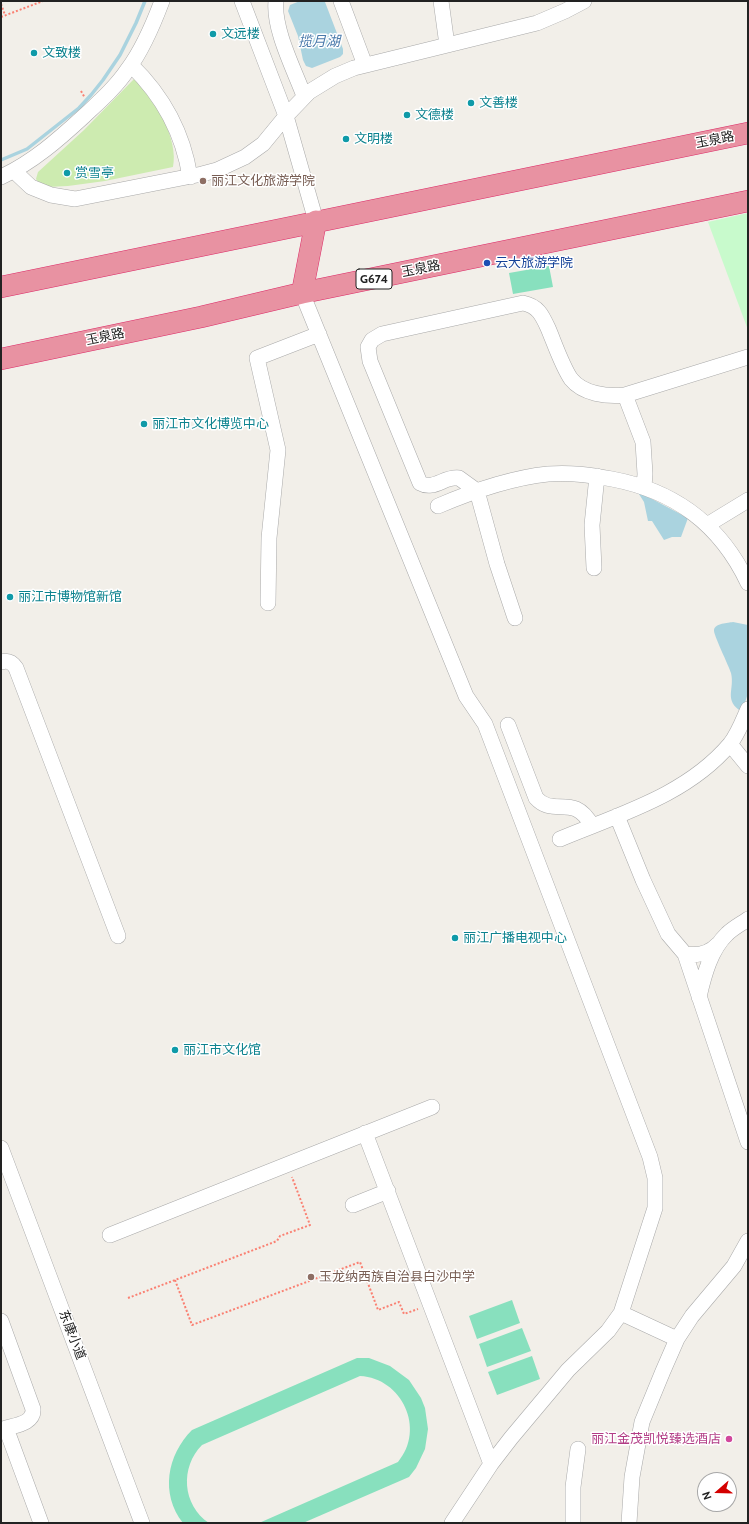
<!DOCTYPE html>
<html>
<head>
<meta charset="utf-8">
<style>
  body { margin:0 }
  #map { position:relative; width:749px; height:1524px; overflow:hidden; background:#f2efe9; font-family:Cabin,sans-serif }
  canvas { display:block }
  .frame { position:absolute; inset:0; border:2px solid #222; pointer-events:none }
  .north { position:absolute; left:697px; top:1472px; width:40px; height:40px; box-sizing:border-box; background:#fff; border:1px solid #a7a7a7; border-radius:50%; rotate:250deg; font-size:11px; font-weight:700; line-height:16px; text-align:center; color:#222 }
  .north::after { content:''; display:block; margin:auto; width:14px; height:18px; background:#d40000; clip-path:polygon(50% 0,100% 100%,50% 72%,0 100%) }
</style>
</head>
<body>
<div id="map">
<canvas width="749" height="1524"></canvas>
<div class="frame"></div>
<div class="north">N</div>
</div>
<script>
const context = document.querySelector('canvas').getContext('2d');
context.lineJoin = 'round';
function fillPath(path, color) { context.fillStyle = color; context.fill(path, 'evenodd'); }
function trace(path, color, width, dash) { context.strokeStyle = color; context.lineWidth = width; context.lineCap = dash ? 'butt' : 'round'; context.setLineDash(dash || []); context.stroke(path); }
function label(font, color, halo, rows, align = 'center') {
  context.font = font + ' Cabin,"Noto Sans SC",sans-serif'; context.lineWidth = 3; context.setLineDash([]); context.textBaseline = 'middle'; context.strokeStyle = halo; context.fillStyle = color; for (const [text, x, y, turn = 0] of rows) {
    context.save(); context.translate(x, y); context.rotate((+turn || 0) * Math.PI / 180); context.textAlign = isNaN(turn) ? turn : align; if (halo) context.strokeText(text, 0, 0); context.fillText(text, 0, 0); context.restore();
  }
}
fillPath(new Path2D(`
  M134 79C155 97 179 140 173 167L105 181 68 186 47 187 38 182 36 179 38 172 84 130Z`), '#cdebb0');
fillPath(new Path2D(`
  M748 213V330L708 222Z`), '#c8facc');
fillPath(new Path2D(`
  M549 266 553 287 513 294 509 273Z
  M512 1300 520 1323 477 1339 469 1316Z
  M522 1328 531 1351 487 1367 479 1344Z
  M532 1356 540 1379 497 1395 488 1372Z
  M357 1358H369L390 1366 409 1380 421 1398 425 1408 428 1429 425 1449 416 1468 409 1477 303 1523H259L398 1462C426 1429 402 1378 360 1376L202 1445C180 1467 182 1505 209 1523H183C160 1494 167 1455 192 1430Z`), '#88e0be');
fillPath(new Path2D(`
  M300 1 325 2 343 49V54L340 57 312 68 306 66 303 60 298 36 288 11 290 5Z
  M637 491 688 518 681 537H672L664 540 652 521H648L644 502Z
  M733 622 748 625V693L742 712C723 700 735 690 731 673 729 666 713 634 714 630 715 623 728 623 733 622Z`), '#aad3df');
trace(new Path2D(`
  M1 160 27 149 79 108 91 95 103 80 120 55 136 23 145 1`), '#aad3df', 3.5);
const minor = new Path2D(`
  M242 1 286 116 316 221
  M276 1C273 29 294 69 304 96
  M341 1 365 65
  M441 1 447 45
  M131 65C163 96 183 132 190 177
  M14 171 31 187 51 195 75 199 202 174 217 170 245 157 263 144 286 116 309 92 335 76 354 68 537 23 565 11 584 1
  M1 177C33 162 58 140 84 116 100 101 116 87 128 69 143 49 153 25 162 1
  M302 293 466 696 485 724 650 1157 655 1178V1208L621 1313 608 1331 568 1370 511 1438 491 1464 452 1523
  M625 395 643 442 645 474 644 487
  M438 506C473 491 510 478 548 474 570 472 590 475 612 479 675 491 720 524 748 583
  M707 525 748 500
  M594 568 592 525 597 476
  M268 603 269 538 278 450 257 358 319 334
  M515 618 497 564 477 491 459 478C444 476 434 491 420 483L370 361 368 347 372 340 382 334 523 303C538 306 542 315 548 328 554 342 562 366 571 379 583 394 607 397 625 395L748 357
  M1 662C8 660 12 662 16 668L118 936
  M508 725 536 798C554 818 574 792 592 826
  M730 744 748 766
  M617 816 643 880 668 934 685 954 748 1142
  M560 839C620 814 687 795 730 744 738 734 743 720 748 709
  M685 954C698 956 709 954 718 944
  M699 997C704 975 711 949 727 934 733 928 741 924 748 919
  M365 1133 491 1464
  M1 1148 142 1523
  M353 1205 388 1191
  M110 1235 432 1107
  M621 1313 677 1339
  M1 1321 33 1409C34 1423 17 1425 6 1428
  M1 1430 6 1428 41 1523
  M573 1523V1487L578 1449
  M629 1523 632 1477 642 1422 663 1371 677 1339 692 1316 734 1266 748 1241`);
const highway = new Path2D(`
  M1 287 748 133
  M302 293 316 221
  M1 359 201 317 302 293 748 201`);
trace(minor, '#a9a9a9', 16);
trace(highway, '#dc2a67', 22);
trace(new Path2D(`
  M1 4 5 15
  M1 17 43 1
  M81 91 85 98
  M175 1280 192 1325 360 1262 378 1310 399 1302 404 1314 418 1309
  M128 1298 277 1241 280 1236 310 1225 292 1177
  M748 1498V1499`), '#fa8072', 2, [2, 2]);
trace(minor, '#fff', 15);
trace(highway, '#e892a2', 21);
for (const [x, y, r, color] of [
  [213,34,4,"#0f9aa8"],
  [34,53,4,"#0f9aa8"],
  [471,103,4,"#0f9aa8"],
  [407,115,4,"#0f9aa8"],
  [346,139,4,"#0f9aa8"],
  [67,173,4,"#0f9aa8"],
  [203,181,4,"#8d6e63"],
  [487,263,4,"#1a4fb4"],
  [144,424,4,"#0f9aa8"],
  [10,597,4,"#0f9aa8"],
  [455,938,4,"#0f9aa8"],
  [175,1050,4,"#0f9aa8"],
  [311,1277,4,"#8d6e63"],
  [729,1439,4,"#d1479c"]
]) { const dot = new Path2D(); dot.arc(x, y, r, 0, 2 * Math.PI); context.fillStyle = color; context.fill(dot); trace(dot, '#fff', 1.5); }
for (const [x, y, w] of [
  [374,279,36]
]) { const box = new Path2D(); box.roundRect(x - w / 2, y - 10, w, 20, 3); context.fillStyle = '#fff'; context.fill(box); trace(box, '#222', 1); }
label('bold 12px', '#222', null, [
  ["G674",374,279]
]);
label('13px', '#0d838f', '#fff', [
  ["文远楼",221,34],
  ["文致楼",42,53],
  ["文善楼",479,103],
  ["文德楼",415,115],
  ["文明楼",354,139],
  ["赏雪亭",75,173],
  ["丽江市文化博览中心",152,424],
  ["丽江市博物馆新馆",18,597],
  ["丽江广播电视中心",463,938],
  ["丽江市文化馆",183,1050]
], 'left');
label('13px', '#222', '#fff', [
  ["玉泉路",715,140,-11],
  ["玉泉路",421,269,-11],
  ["玉泉路",105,337,-12],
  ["东康小道",72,1335,69]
]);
label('13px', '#785e54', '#fff', [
  ["丽江文化旅游学院",211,181],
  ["玉龙纳西族自治县白沙中学",319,1277]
], 'left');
label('13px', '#164399', '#fff', [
  ["云大旅游学院",495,263]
], 'left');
label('13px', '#b23c85', '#fff', [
  ["丽江金茂凯悦臻选酒店",721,1439]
], 'right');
label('italic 14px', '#4a7aab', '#fff', [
  ["揽月湖",319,42]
]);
</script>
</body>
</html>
